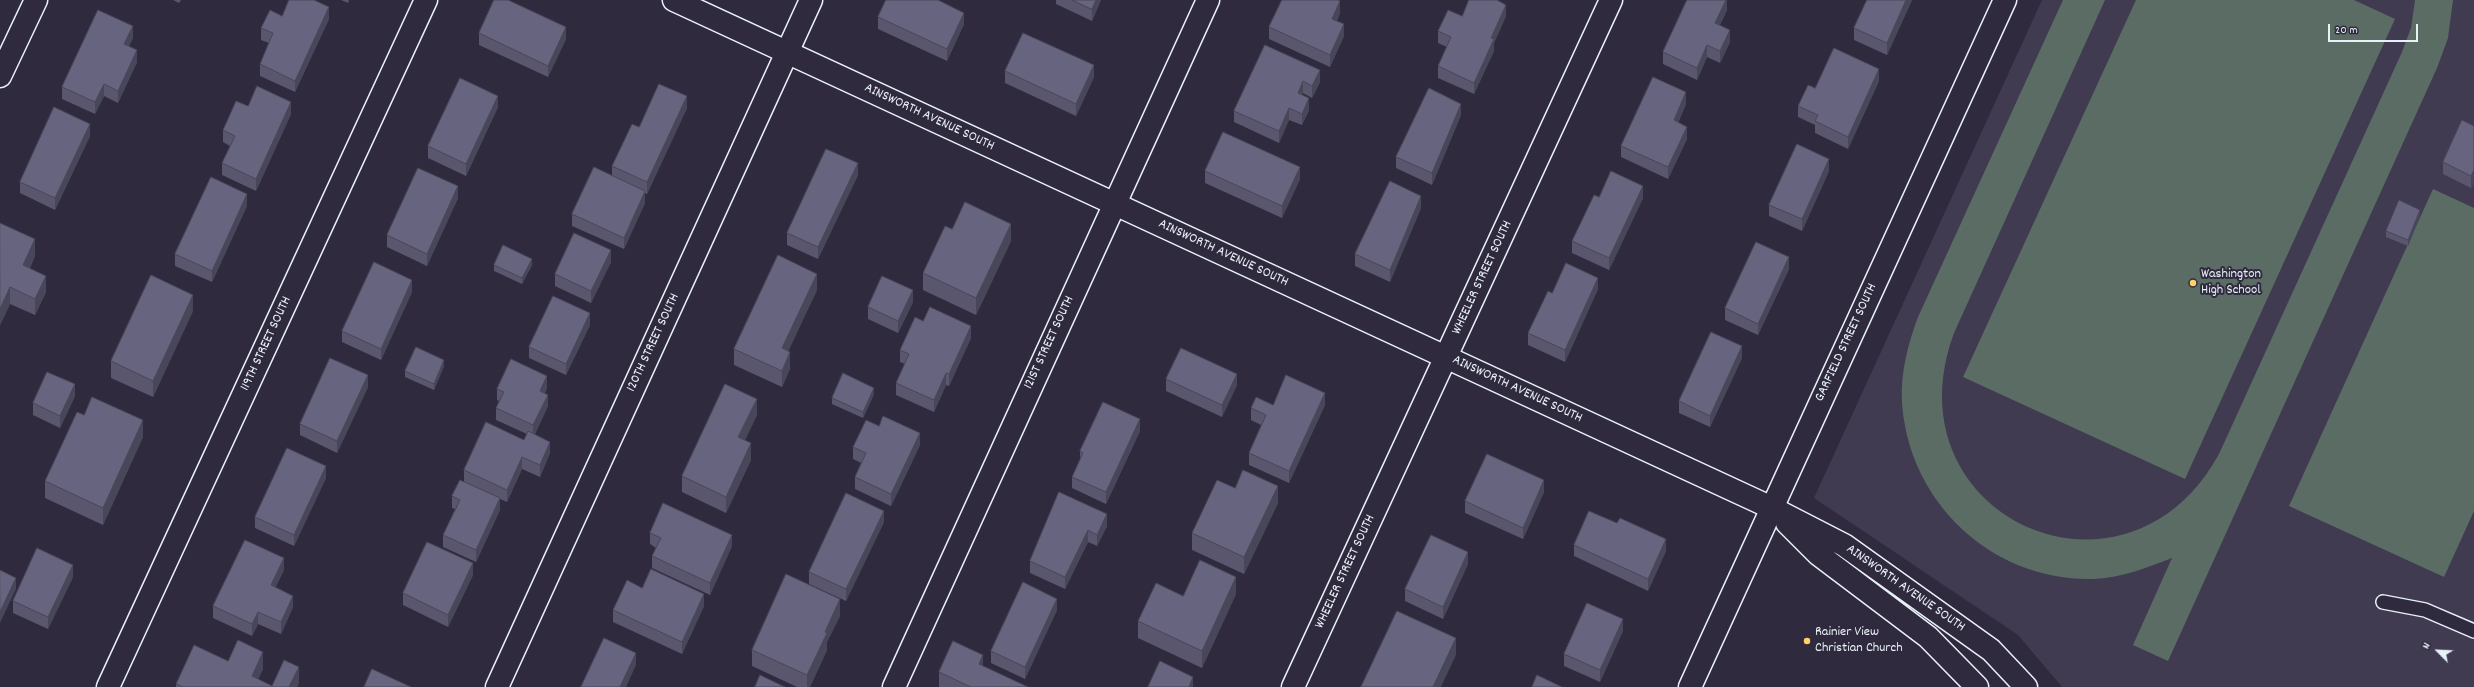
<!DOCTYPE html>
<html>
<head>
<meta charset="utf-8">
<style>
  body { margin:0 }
  #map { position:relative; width:2474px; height:687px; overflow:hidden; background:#2f2a3d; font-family:Dekko,sans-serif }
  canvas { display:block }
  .north { position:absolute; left:2418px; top:631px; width:40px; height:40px; -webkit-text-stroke:3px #2f2a3d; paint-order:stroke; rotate:294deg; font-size:11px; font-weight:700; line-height:16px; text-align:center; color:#e8f1f8 }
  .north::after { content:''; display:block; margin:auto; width:14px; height:18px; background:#e8f1f8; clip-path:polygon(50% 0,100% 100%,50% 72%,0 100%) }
  .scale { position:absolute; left:2328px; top:24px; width:90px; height:18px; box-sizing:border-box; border:2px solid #e8f1f8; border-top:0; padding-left:5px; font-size:12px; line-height:14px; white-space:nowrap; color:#e8f1f8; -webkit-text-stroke:3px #2f2a3d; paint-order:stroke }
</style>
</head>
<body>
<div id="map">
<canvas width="2474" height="687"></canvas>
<div class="north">N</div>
<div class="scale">20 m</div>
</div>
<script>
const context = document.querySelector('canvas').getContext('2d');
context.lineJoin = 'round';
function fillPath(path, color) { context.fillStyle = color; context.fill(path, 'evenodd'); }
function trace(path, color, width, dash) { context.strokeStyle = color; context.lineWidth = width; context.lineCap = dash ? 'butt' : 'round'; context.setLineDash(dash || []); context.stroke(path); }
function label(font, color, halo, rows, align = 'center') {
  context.font = font + ' Dekko,sans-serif'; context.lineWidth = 4; context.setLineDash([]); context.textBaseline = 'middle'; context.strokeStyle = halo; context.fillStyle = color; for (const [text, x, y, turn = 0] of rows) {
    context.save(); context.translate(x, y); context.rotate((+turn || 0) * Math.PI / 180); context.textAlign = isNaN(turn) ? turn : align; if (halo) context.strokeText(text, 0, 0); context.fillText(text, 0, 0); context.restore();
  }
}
fillPath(new Path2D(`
  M2042 0H2474V687H2062L2018 635 1814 498Z`), '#403b51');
fillPath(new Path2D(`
  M2063 0H2105L1954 333C1886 516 2125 625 2219 454L2402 52 2411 28 2415 0H2453L2448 38 2437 68 2168 661 2133 645 2172 558C2146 568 2121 578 2093 579 1992 581 1909 503 1902 403 1900 373 1908 344 1918 317Z
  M2136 0H2354L2395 19 2185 479 1963 377Z
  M2433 189 2474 208V511L2444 577 2289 506Z`), '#5a6c64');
const service = new Path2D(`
  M2383 602 2425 610 2474 631`);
const minor = new Path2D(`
  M0 76 36 0
  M108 687 426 0
  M497 687 811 0
  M894 687 1208 0
  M1293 687 1611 0
  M1690 687 2005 0`);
const tertiary = new Path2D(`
  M674 0 1772 508 1844 545 1991 650 2026 687
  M1787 523 1818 554 1928 637 1977 687`);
trace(service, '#e8f1f8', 16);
trace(minor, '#e8f1f8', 25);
trace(tertiary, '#e8f1f8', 25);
trace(service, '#2f2a3d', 13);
trace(minor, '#2f2a3d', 22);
trace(tertiary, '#2f2a3d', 22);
fillPath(new Path2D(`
  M173 0H181L179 3Z
  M341 0H349L348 3Z
  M1056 0H1101L1092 21 1056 4Z
  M1727 0V10L1720 25 1730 42 1720 63 1707 57 1697 80 1663 64V52Z
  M1867 0H1912L1887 55 1854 40V28Z
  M1340 13 1337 21 1344 36 1330 67 1269 39V27Z
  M282 16 329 19 295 92 260 76V64L269 43 261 40V28Z
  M1462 16H1506L1494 43V51L1474 94 1438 78V66L1447 47 1438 43V31Z
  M878 17 964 24 947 61 878 29Z
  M479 33 566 39 548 77 479 45Z
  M133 38 129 46 137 62 118 103 104 96 95 114 62 99V87Z
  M1265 45 1320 82 1312 98 1303 93 1302 95 1309 110 1302 125 1289 120 1279 143 1234 122V111Z
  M1005 71 1094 77 1076 116 1005 83Z
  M1879 81 1848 149 1815 133V125L1798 117V106L1815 88Z
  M1686 104 1678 123 1687 139 1668 179 1621 157V146Z
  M248 106 291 114 256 191 222 175V163L230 146 223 142V130Z
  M498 107 466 176 428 158V146Z
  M687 108 647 194 645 193V203L624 249 572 226V214L612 176V166L639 127Z
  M1461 115 1432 185 1396 168V157Z
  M2474 126V182L2471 188 2443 174V162Z
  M90 136 55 210 20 193V182Z
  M1205 171 1300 179 1282 218 1205 183Z
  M1829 171 1802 231 1769 216V205Z
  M858 175 818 259 787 245V233Z
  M1599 197 1643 198 1609 270 1572 253V241Z
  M458 198 427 266 387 247V235Z
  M247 206 212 282 175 266V254Z
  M1421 208 1390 282 1355 266V254Z
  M2420 216 2408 246 2386 237V231Z
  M0 223 35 256 30 268 46 292 35 315 10 304 0 325Z
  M952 229 1011 241 976 315 923 290V273Z
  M611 262 591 303 555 286V274Z
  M494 265H532L522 284 494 271Z
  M1789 269 1758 335 1725 320V308Z
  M1598 289 1565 362 1528 345V333L1552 293Z
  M817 290 788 351 790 369 782 387 734 365V349Z
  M412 292 381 360 342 342V331Z
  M913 302 898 333 868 319V307Z
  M193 311 153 397 111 378V361Z
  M923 321 971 338 949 386 946 385 934 412 896 395V383L905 364 900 362V350Z
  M590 325 566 375 529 358V347Z
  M1742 358 1710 427 1679 413V401Z
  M444 366 434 390 405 377V371Z
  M1166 379 1237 385 1222 417 1166 391Z
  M368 387 337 453 300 435V424Z
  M547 388 545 393 548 406 535 434 550 453 540 477 522 469 507 502 500 499V510L476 562 443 547V535L455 509 452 508V496L464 482V470L524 440 527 434 496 420V408L499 401 497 400V389Z
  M874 394 863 418 832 404V398Z
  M75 396 60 428 33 415V403Z
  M1273 405H1325L1289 483 1249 465V453L1261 425 1251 420V408Z
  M84 415 143 437 103 525 45 498V481Z
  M757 415 745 440 751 460 726 513 682 492V476Z
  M1140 431 1106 504 1072 488V477L1080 461V451Z
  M920 445 891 506 855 489V477L861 463 853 459V447Z
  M326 478 294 546 255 528V517Z
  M1235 488 1278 503 1244 574 1192 550V533Z
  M1059 492 1107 526 1097 546 1088 542 1065 589 1030 573V561Z
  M1544 492 1523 539 1465 513V501Z
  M884 522 846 601 809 584V572Z
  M1617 523 1666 551 1648 591 1574 556V545Z
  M650 533 732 546 710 595 652 568V556L656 548 650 544Z
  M1468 564 1443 619 1405 601V589Z
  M284 570 275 588 293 607 281 634 258 624 252 636 213 618V606Z
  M473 575 448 627 403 605V593Z
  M73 577 48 629 13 613V601Z
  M642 588 704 606 682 654 613 622V610Z
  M1236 594 1202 668 1138 638V621L1183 596Z
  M1057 610 1025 679 991 663V651Z
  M840 616 827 642V650L810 687H797L752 666V650Z
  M1623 631 1600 682 1564 666V654Z
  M228 661 263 669 258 679 272 686 299 683 297 687H176V684Z
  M983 666 1028 687H939V672Z`), '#59566d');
fillPath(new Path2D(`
  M1096 0H1101L1092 21V9Z
  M1726 0H1727V10L1715 35V23Z
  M1906 0H1912L1887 55V43Z
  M1340 1V13L1332 30V19Z
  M1506 5V16L1494 43V51L1474 94V83L1491 38Z
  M329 7V19L295 92V81Z
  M964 13V24L947 61V49Z
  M1344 24V36L1330 67V55Z
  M133 26V38L124 56V44Z
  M566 27V39L548 77V66Z
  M1730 30V42L1720 63V51Z
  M1707 45V57L1697 80V68Z
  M137 50V62L118 103V91Z
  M1094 65V77L1076 116V104Z
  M1879 69V81L1848 149V137Z
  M1320 70V82L1312 98V86Z
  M1303 81V93L1298 105V93Z
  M104 84V96L95 114V102Z
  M1686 92V104L1674 132V120Z
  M498 96V107L466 176V164Z
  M687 96V108L647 194V182Z
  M1309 98V110L1302 125V114Z
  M291 102V114L256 191V179Z
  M1461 104V115L1432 185V173Z
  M1289 108V120L1279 143V131Z
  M90 124V136L55 210V198Z
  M1687 127V139L1668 179V167Z
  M1829 159V171L1802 231V219Z
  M858 163V175L818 259V247Z
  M1300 167V179L1282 218V206Z
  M2474 170V182L2471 188V176Z
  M458 186V198L427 266V254Z
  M1643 186V198L1609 270V258Z
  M645 191V203L624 249V238Z
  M247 194V206L212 282V271Z
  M1421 196V208L1390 282V270Z
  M2420 210V216L2408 246V240Z
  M1011 224V241L976 315V298Z
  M35 239V256L23 282V265Z
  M611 250V262L591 303V291Z
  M1789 257V269L1758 335V324Z
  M532 259V265L522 284V278Z
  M817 274V290L782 365V348Z
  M46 276V292L35 315V299Z
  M1598 278V289L1565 362V350Z
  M412 280V292L381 360V349Z
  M10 287V304L0 325V309Z
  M913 290V302L898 333V321Z
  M193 295V311L153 397V381Z
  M590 313V325L566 375V364Z
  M971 326V338L949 386V374Z
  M1742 346V358L1710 427V416Z
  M790 352V369L782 387V371Z
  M444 360V366L434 390V384Z
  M946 373V385L934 412V400Z
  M1237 374V385L1222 417V405Z
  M368 375V387L337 453V441Z
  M547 376V388L540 403V391Z
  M75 384V396L60 428V416Z
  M874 388V394L863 418V412Z
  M1325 393V405L1289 483V471Z
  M548 395V406L533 437V425Z
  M757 399V415L738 454V437Z
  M1140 419V431L1106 504V492Z
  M143 420V437L103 525V508Z
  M920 433V445L891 506V494Z
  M550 442V453L540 477V465Z
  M751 443V460L726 513V497Z
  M522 457V469L507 502V490Z
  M326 466V478L294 546V535Z
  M1544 480V492L1523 539V528Z
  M1278 486V503L1244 574V557Z
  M500 498V510L476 562V550Z
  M884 511V522L846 601V589Z
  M1107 514V526L1097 546V535Z
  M1088 530V542L1065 589V577Z
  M732 535V546L710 595V583Z
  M1666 539V551L1648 591V579Z
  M1468 552V564L1443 619V607Z
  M284 558V570L271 597V585Z
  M473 563V575L448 627V615Z
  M73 565V577L48 629V617Z
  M1236 577V594L1202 668V651Z
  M16 578V589L0 623V612Z
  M704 594V606L682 654V642Z
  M293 596V607L281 634V622Z
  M840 599V616L827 642V650L810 687H807V675L825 632Z
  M1057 599V610L1025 679V667Z
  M258 612V624L252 636V624Z
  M1623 619V631L1600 682V670Z
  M1456 638V655L1441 687H1433Z
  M263 652V669L255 687 252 676Z
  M636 653V665L626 687H620Z
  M983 655V671L979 664Z
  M299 667V683L297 687H289Z
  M1193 677V687H1189Z`), '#484659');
const building = new Path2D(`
  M289 0H314L329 7 295 81 260 64 273 33 261 28 270 10 282 16Z
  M494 0H508L566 27 548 66 479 33Z
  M886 0H938L964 13 947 49 878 17Z
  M1072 0H1096L1092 9Z
  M1282 0H1338L1340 1 1332 19 1344 24 1330 55 1269 27Z
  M1469 0H1497L1506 5 1491 38 1494 39 1474 83 1438 66 1451 37 1438 31 1448 10 1462 16Z
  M1687 0H1726L1715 23 1730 30 1720 51 1707 45 1697 68 1663 52Z
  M1867 0H1906L1887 43 1854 28Z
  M98 10 133 26 124 44 137 50 118 91 104 84 95 102 62 87Z
  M1023 33 1094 65 1076 104 1005 71Z
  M1265 45 1320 70 1312 86 1303 81 1298 93 1309 98 1302 114 1289 108 1279 131 1234 111Z
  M1834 48 1879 69 1848 137 1815 121 1818 115 1798 106 1808 85 1815 88Z
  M1653 77 1686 92 1674 120 1687 127 1668 167 1621 146Z
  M460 78 498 96 466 164 428 146Z
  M659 84 687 96 647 182 612 166 632 124 639 127Z
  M257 86 291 102 256 179 222 163 235 136 223 130 236 101 248 106Z
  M1429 88 1461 104 1432 173 1396 157Z
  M54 107 90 124 55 198 20 182Z
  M2462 120 2474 126V170L2471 176 2443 162Z
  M1223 132 1300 167 1282 206 1205 171Z
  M1797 144 1829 159 1802 219 1769 205Z
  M826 149 858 163 818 247 787 233Z
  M594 167 645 191 624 238 572 214Z
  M418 168 458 186 427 254 387 235Z
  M1611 171 1643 186 1609 258 1572 241 1594 195 1599 197Z
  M211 177 247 194 212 271 175 254Z
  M1390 181 1421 196 1390 270 1355 254Z
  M2399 200 2420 210 2408 240 2386 231Z
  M965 202 1011 224 976 298 923 273 945 226 952 229Z
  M0 223 35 239 23 265 46 276 35 299 10 287 0 309Z
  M574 233 611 250 591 291 555 274Z
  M1756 242 1789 257 1758 324 1725 308Z
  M503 245 532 259 522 278 494 265Z
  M778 255 817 274 782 348 790 352 782 371 734 349Z
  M374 262 412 280 381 349 342 331Z
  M1566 263 1598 278 1565 350 1528 333 1548 291 1552 293Z
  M151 275 193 295 153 381 111 361Z
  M882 276 913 290 898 321 868 307Z
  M553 296 590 313 566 364 529 347Z
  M930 307 971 326 949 374 946 373 934 400 896 383 909 354 900 350 915 317 923 321Z
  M1711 332 1742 346 1710 416 1679 401Z
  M416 347 444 360 434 384 405 371Z
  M1181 348 1237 374 1222 405 1166 379Z
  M330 358 368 375 337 441 300 424Z
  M511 359 547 376 540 391 548 395 533 425 496 408 504 392 497 389Z
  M47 372 75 384 60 416 33 403Z
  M843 373 874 388 863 412 832 398Z
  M1286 375 1325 393 1289 471 1249 453 1266 415 1251 408 1256 397 1273 405Z
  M725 384 757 399 738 437 751 443 726 497 682 476Z
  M92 397 143 420 103 508 45 481 77 412 84 415Z
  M1103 402 1140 419 1106 492 1072 477 1083 453 1080 451Z
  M883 416 920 433 891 494 855 477 866 453 853 447 866 420 879 426Z
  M486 422 524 440 528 431 550 442 540 465 522 457 507 490 464 470Z
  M287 448 326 466 294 535 255 517Z
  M1487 454 1544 480 1523 528 1465 501Z
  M1243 470 1278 486 1244 557 1192 533 1217 480 1235 488Z
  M460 480 500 498 476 550 443 535 460 500 452 496Z
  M1059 492 1107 514 1097 535 1088 530 1065 577 1030 561Z
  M846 493 884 511 846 589 809 572Z
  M663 503 732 535 710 583 652 556 661 538 650 533Z
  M1589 511 1617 523 1620 518 1666 539 1648 579 1574 545Z
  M1431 535 1468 552 1443 607 1405 589Z
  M245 540 284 558 271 585 293 596 281 622 258 612 252 624 213 606Z
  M427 542 473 563 448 615 403 593Z
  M37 548 73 565 48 617 13 601Z
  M1200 560 1236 577 1202 651 1138 621 1156 583 1183 596Z
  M651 569 704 594 682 642 613 610 627 580 642 588Z
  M0 570 16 578 0 612Z
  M786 574 840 599 825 632 827 633 807 675 752 650Z
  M1023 582 1057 599 1025 667 991 651Z
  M1587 603 1623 619 1600 670 1564 654Z
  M1397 611 1456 638 1433 687H1361Z
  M604 638 636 653 620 687H581Z
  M238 640 263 652 252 676 272 686 284 660 299 667 289 687H183L176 684 194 645 228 661Z
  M953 641 983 655 979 664 1028 687H971L939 672Z
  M1160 661 1193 677 1189 687H1148Z
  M372 669 411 687H364Z
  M760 675 785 687H755Z
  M1537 675 1562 687H1532Z`);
fillPath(building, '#67647f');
trace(building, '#484659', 1);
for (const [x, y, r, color] of [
  [2193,283,4,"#ffd166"],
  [1807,641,4,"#ffd166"]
]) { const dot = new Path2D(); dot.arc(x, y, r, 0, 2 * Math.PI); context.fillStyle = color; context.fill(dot); trace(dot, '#2f2a3d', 1.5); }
label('14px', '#e8f1f8', '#2f2a3d', [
  ["AINSWORTH AVENUE SOUTH",929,118,25],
  ["AINSWORTH AVENUE SOUTH",1223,254,25],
  ["WHEELER STREET SOUTH",1483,278,-65],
  ["120TH STREET SOUTH",654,343,-65],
  ["121ST STREET SOUTH",1050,343,-65],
  ["GARFIELD STREET SOUTH",1847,343,-65],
  ["119TH STREET SOUTH",267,344,-65],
  ["AINSWORTH AVENUE SOUTH",1517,390,25],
  ["WHEELER STREET SOUTH",1346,572,-65],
  ["AINSWORTH AVENUE SOUTH",1905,589,35]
]);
label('14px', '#e8f1f8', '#2f2a3d', [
  ["Washington",2201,275],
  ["High School",2201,291],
  ["Rainier View",1815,633],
  ["Christian Church",1815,649]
], 'left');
</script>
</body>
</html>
